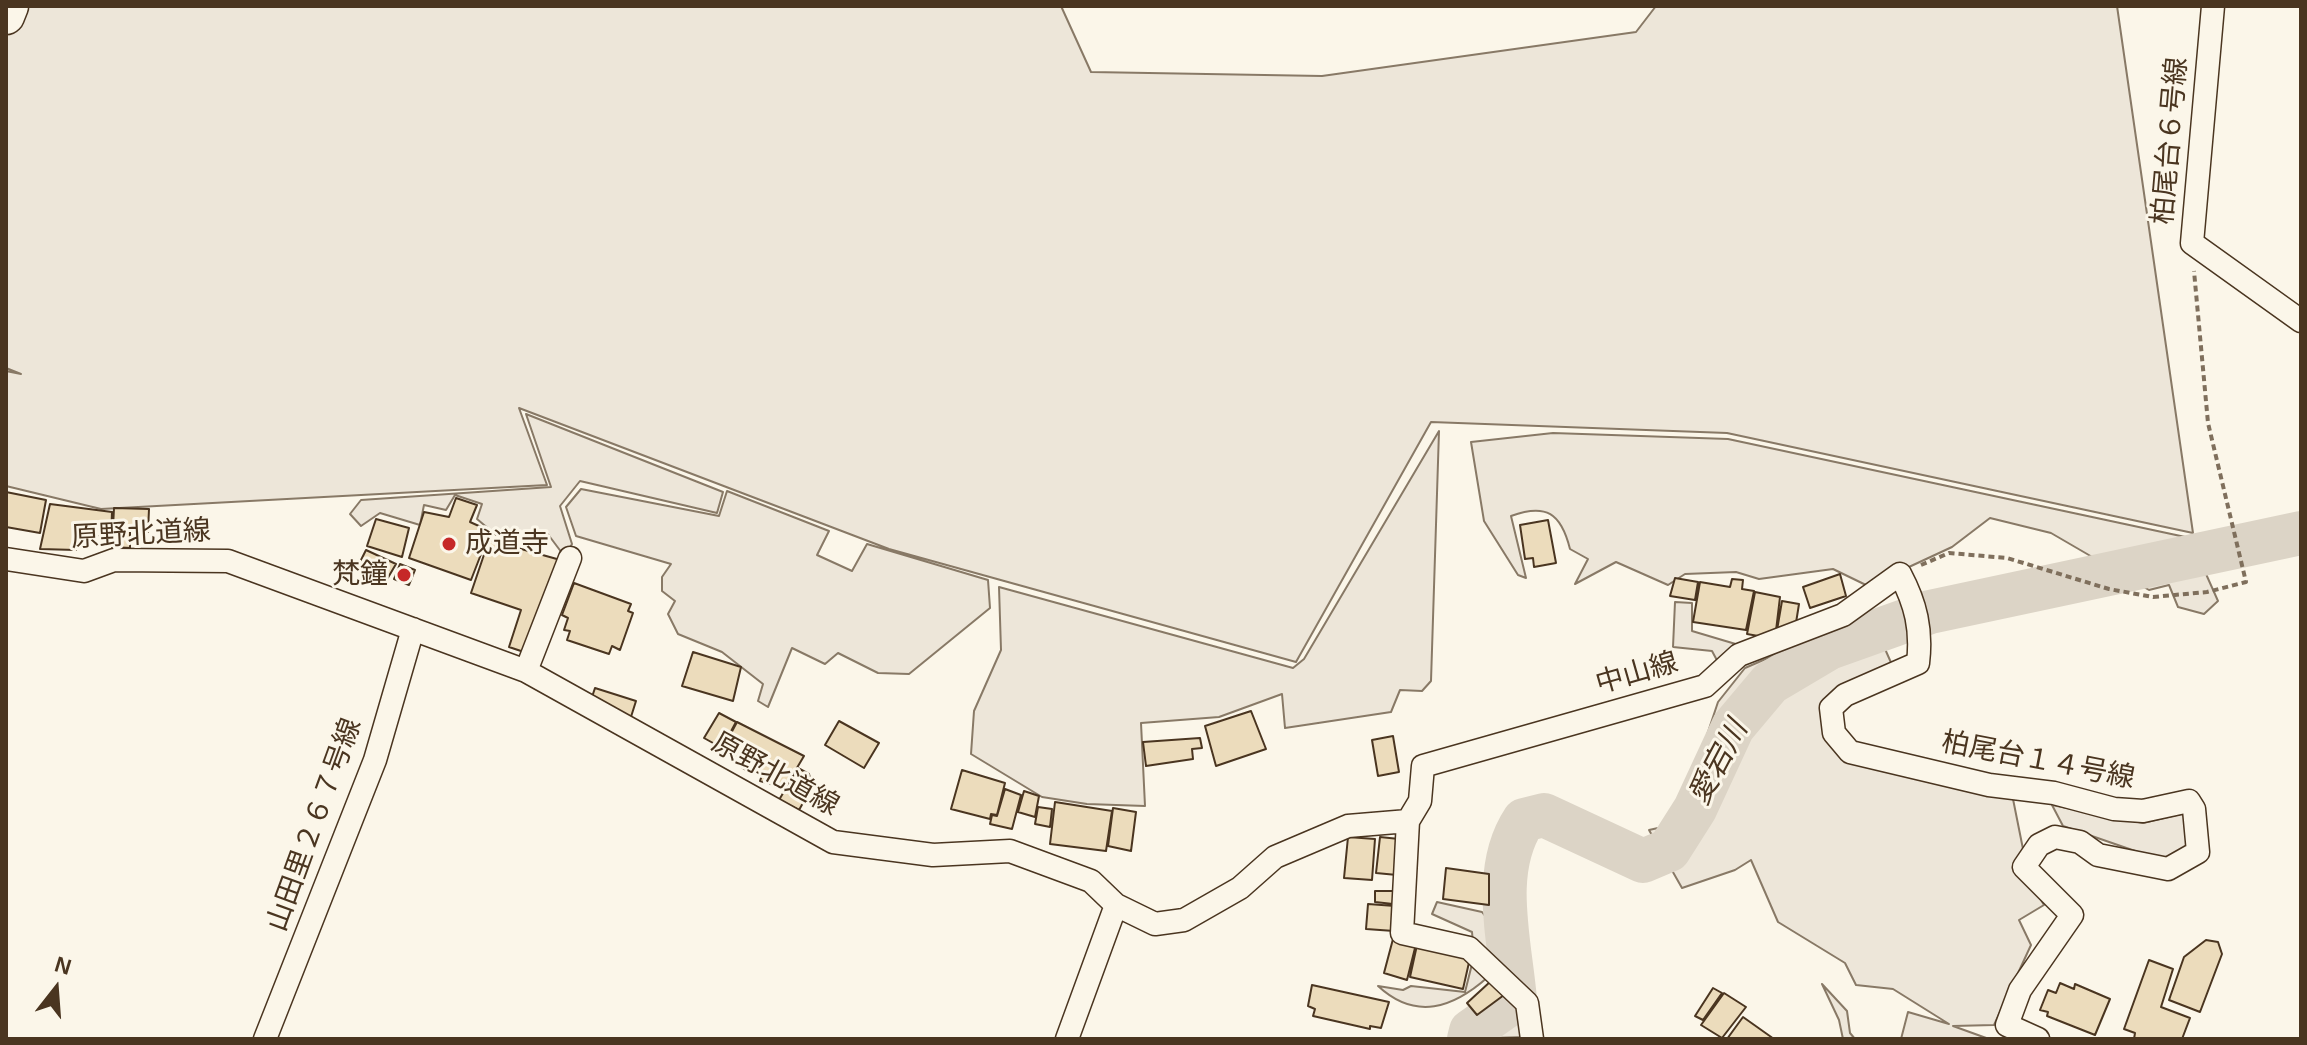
<!DOCTYPE html>
<html>
<head>
<meta charset="utf-8">
<style>
  body { margin:0 }
  #map { position:relative; width:2307px; height:1045px; overflow:hidden; background:#fbf6e9; font-family:Helvetica,sans-serif }
  canvas { display:block }
  .frame { position:absolute; inset:0; border:8px solid #4a3520; pointer-events:none }
  .north { position:absolute; left:16px; top:949px; width:80px; height:80px; -webkit-text-stroke:6px #fbf6e9; paint-order:stroke; rotate:17deg; font-size:22px; font-weight:700; line-height:32px; text-align:center; color:#4a3520 }
  .north::after { content:''; display:block; margin:auto; width:28px; height:36px; background:#4a3520; clip-path:polygon(50% 0,100% 100%,50% 72%,0 100%) }
</style>
</head>
<body>
<div id="map">
<canvas width="2307" height="1045"></canvas>
<div class="frame"></div>
<div class="north">N</div>
</div>
<script>
const context = document.querySelector('canvas').getContext('2d');
context.lineJoin = 'round';
function fillPath(path, color) { context.fillStyle = color; context.fill(path, 'evenodd'); }
function trace(path, color, width, dash) { context.strokeStyle = color; context.lineWidth = width; context.lineCap = dash ? 'butt' : 'round'; context.setLineDash(dash || []); context.stroke(path); }
function label(font, color, halo, rows, align = 'center') {
  context.font = font + ' Helvetica,"Noto Sans JP",sans-serif'; context.lineWidth = 6; context.setLineDash([]); context.textBaseline = 'middle'; context.strokeStyle = halo; context.fillStyle = color; for (const [text, x, y, turn = 0] of rows) {
    context.save(); context.translate(x, y); context.rotate((+turn || 0) * Math.PI / 180); context.textAlign = isNaN(turn) ? turn : align; if (halo) context.strokeText(text, 0, 0); context.fillText(text, 0, 0); context.restore();
  }
}
const green = new Path2D(`
  M6 6H1061L1091 72 1322 76 1636 32 1656 6H2117L2193 533 1727 433 1431 422 1296 662 889 549 519 408 547 485 101 509 6 486V371L21 374 6 368Z
  M526 414 723 492 717 513 580 481 560 506 572 544 565 557 547 533 533 530 528 539 506 532 496 535 477 519 482 504 455 495 446 510 424 505 420 525 380 513 361 526 350 514 361 500 551 487Z
  M1439 431 1431 681 1422 691 1400 690 1391 712 1285 728 1282 694 1219 717 1141 723 1145 806 1087 804 1042 797 971 754 974 711 1001 650 999 587 1293 668 1304 659Z
  M1553 433 1728 439 2190 538 2218 601 2204 614 2178 607 2169 585 2149 590 2051 533 1990 518 1952 547 1868 586 1833 569 1759 579 1736 572 1685 574 1668 585 1616 562 1575 584 1588 559 1570 549C1561 513 1546 503 1511 516L1526 578 1518 575 1484 521 1471 442Z
  M581 489 719 516 727 491 829 531 817 555 852 571 867 544 988 580 990 608 909 674 878 673 838 653 825 664 792 648 768 707 758 701 763 684 722 652 678 634 668 614 675 601 662 591V577L671 564 576 536 566 507Z
  M1675 602 1692 603V631L1739 645 1720 666 1712 651 1673 647Z
  M1865 604 1893 667 1842 692 1830 739 2012 794 2029 879 2044 905 2019 920 2031 945 1994 1025 1953 1026 1989 1039H1901L1908 1012 1949 1024 1893 989 1856 985 1845 963 1778 922 1751 860 1735 870 1682 888 1649 830 1667 826 1697 765 1718 702 1745 668 1807 641Z
  M2052 805 2143 823 2185 813 2187 847 2164 861 2063 826Z
  M1501 851 1520 857 1525 985 1510 979 1473 943 1472 932 1432 914 1437 902 1482 912 1493 926 1490 871Z
  M1473 960 1488 977C1453 1008 1416 1021 1378 986L1403 990 1411 986 1465 992Z
  M1822 984 1847 1011 1850 1033 1855 1039H1843L1839 1020Z
  M1508 998 1526 1019V1037L1460 1039C1464 1018 1489 1006 1508 998Z`);
fillPath(green, '#ede6d9');
trace(green, '#887966', 2);
trace(new Path2D(`
  M1469 1039 1471 1031 1515 1000C1510 941 1490 871 1524 820L1544 815 1643 861 1669 850 1695 809 1733 727 1770 683 1829 648 1930 612 2301 533`), '#dcd4c6', 44);
const building = new Path2D(`
  M6 492 46 500 40 533 6 527Z
  M456 498 477 505 470 522 490 531 471 580 409 558 424 512 449 517Z
  M50 504 112 512 111 538 77 531 76 550 40 549Z
  M114 508 149 509 148 532 130 530V548L112 547Z
  M376 519 409 528 402 557 367 546Z
  M1548 520 1556 563 1534 567 1533 558 1525 559 1520 525Z
  M489 540 564 561 533 655 509 647 521 610 471 593Z
  M366 550 396 564 386 581 357 568Z
  M400 564 415 570 409 585 394 579Z
  M1840 574 1846 596 1810 608 1803 587Z
  M1675 578 1698 582 1695 600 1670 596Z
  M1732 579 1743 580 1742 589 1754 591 1746 630 1693 622 1700 582 1730 587Z
  M574 583 631 604 628 611 633 613 620 650 612 646 609 654 567 640 570 631 564 630 568 618 562 615Z
  M1755 592 1780 597 1775 639 1747 634Z
  M1782 601 1799 604 1795 629 1777 630Z
  M693 652 741 667 733 701 682 686Z
  M595 688 636 701 630 720 591 700Z
  M1251 711 1266 749 1216 766 1205 726Z
  M719 713 736 722 722 748 704 738Z
  M839 721 879 743 864 768 825 745Z
  M737 722 804 756 785 788 760 781 762 775 753 770 751 774 740 766 742 764 721 752Z
  M1393 736 1399 772 1378 776 1372 740Z
  M1200 738 1202 748 1192 749 1193 759 1146 766 1143 742Z
  M798 768 809 774 812 787 799 810 779 800Z
  M962 770 1005 783 997 815 991 814 990 819 951 809Z
  M1005 789 1021 795 1012 829 990 824 992 815 997 816Z
  M1024 791 1039 796 1035 817 1018 812Z
  M1055 802 1112 811 1106 851 1050 844Z
  M1038 807 1052 809 1050 827 1035 824Z
  M1113 808 1136 812 1131 851 1108 846Z
  M1348 837 1375 839 1372 880 1344 878Z
  M1380 837 1399 839 1397 875 1376 873Z
  M1446 868 1489 874V905L1443 899Z
  M1375 891H1394L1393 904 1375 902Z
  M1368 904 1395 906 1394 931 1366 929Z
  M1393 939 1416 944 1407 980 1384 973Z
  M2206 940 2218 942 2222 954 2200 1012 2169 1000 2184 957Z
  M1417 945 1470 958 1463 989 1410 977Z
  M2149 960 2173 969 2161 1007 2190 1018 2182 1039H2134L2135 1033 2124 1029Z
  M1491 981 1504 995 1477 1015 1467 1003Z
  M2060 983 2074 989 2075 984 2110 999 2095 1035 2047 1016 2048 1012 2040 1010 2048 990 2056 993Z
  M1312 985 1389 1002 1381 1028 1370 1026V1029L1313 1016 1315 1009 1308 1006Z
  M1713 988 1722 993 1703 1020 1695 1016Z
  M1724 993 1746 1007 1722 1038 1701 1025Z
  M1743 1017 1774 1039H1727Z`);
fillPath(building, '#ecdcbc');
trace(building, '#4a3520', 2);
const minor = new Path2D(`
  M2213 6 2192 243 2301 321
  M6 559 84 571 114 560 228 561 526 671 833 842 933 855 1010 851 1091 881 1116 905 1155 924 1184 920 1240 888 1275 857 1348 826 1408 821 1402 933 1469 948 1527 1003 1532 1039
  M526 671 570 558
  M1408 821 1420 801 1423 766 1705 686 1739 655 1843 615 1900 574C1916 604 1922 630 1918 663L1845 695 1831 708 1834 733 1850 752 1989 785 2054 793 2114 809 2143 811 2189 801 2194 809 2198 852 2168 869 2098 855 2080 842 2055 837 2039 845 2024 867 2072 915 2020 990 2007 1025 2038 1039
  M265 1039 375 760 413 629
  M1067 1039 1116 905`);
const trunk = new Path2D(`
  M6 16 10 6`);
trace(minor, '#4a3520', 25);
trace(trunk, '#4a3520', 39);
trace(new Path2D(`
  M1921 565 1949 553 2007 558 2109 589 2153 597 2207 592 2246 582 2208 423 2194 271`), '#7f6f5c', 4, [6, 4]);
trace(minor, '#fbf6e9', 22);
trace(trunk, '#fbf6e9', 36);
for (const [x, y, r, color] of [
  [449,544,8,"#c62828"],
  [404,575,8,"#c62828"]
]) { const dot = new Path2D(); dot.arc(x, y, r, 0, 2 * Math.PI); context.fillStyle = color; context.fill(dot); trace(dot, '#fbf6e9', 3); }
label('28px', '#4a3520', '#fbf6e9', [
  ["柏尾台６号線",2171,141,-85],
  ["原野北道線",141,535,-3],
  ["中山線",1637,674,-16],
  ["柏尾台１４号線",2038,761,11],
  ["原野北道線",775,775,29],
  ["山田里２６７号線",315,825,-70]
]);
label('28px', '#4a3520', '#fbf6e9', [
  ["成道寺",465,544],
  ["梵鐘",388,575,"right"]
], 'left');
label('italic 30px', '#4a3520', '#fbf6e9', [
  ["愛宕川",1719,763,-62]
]);
</script>
</body>
</html>
